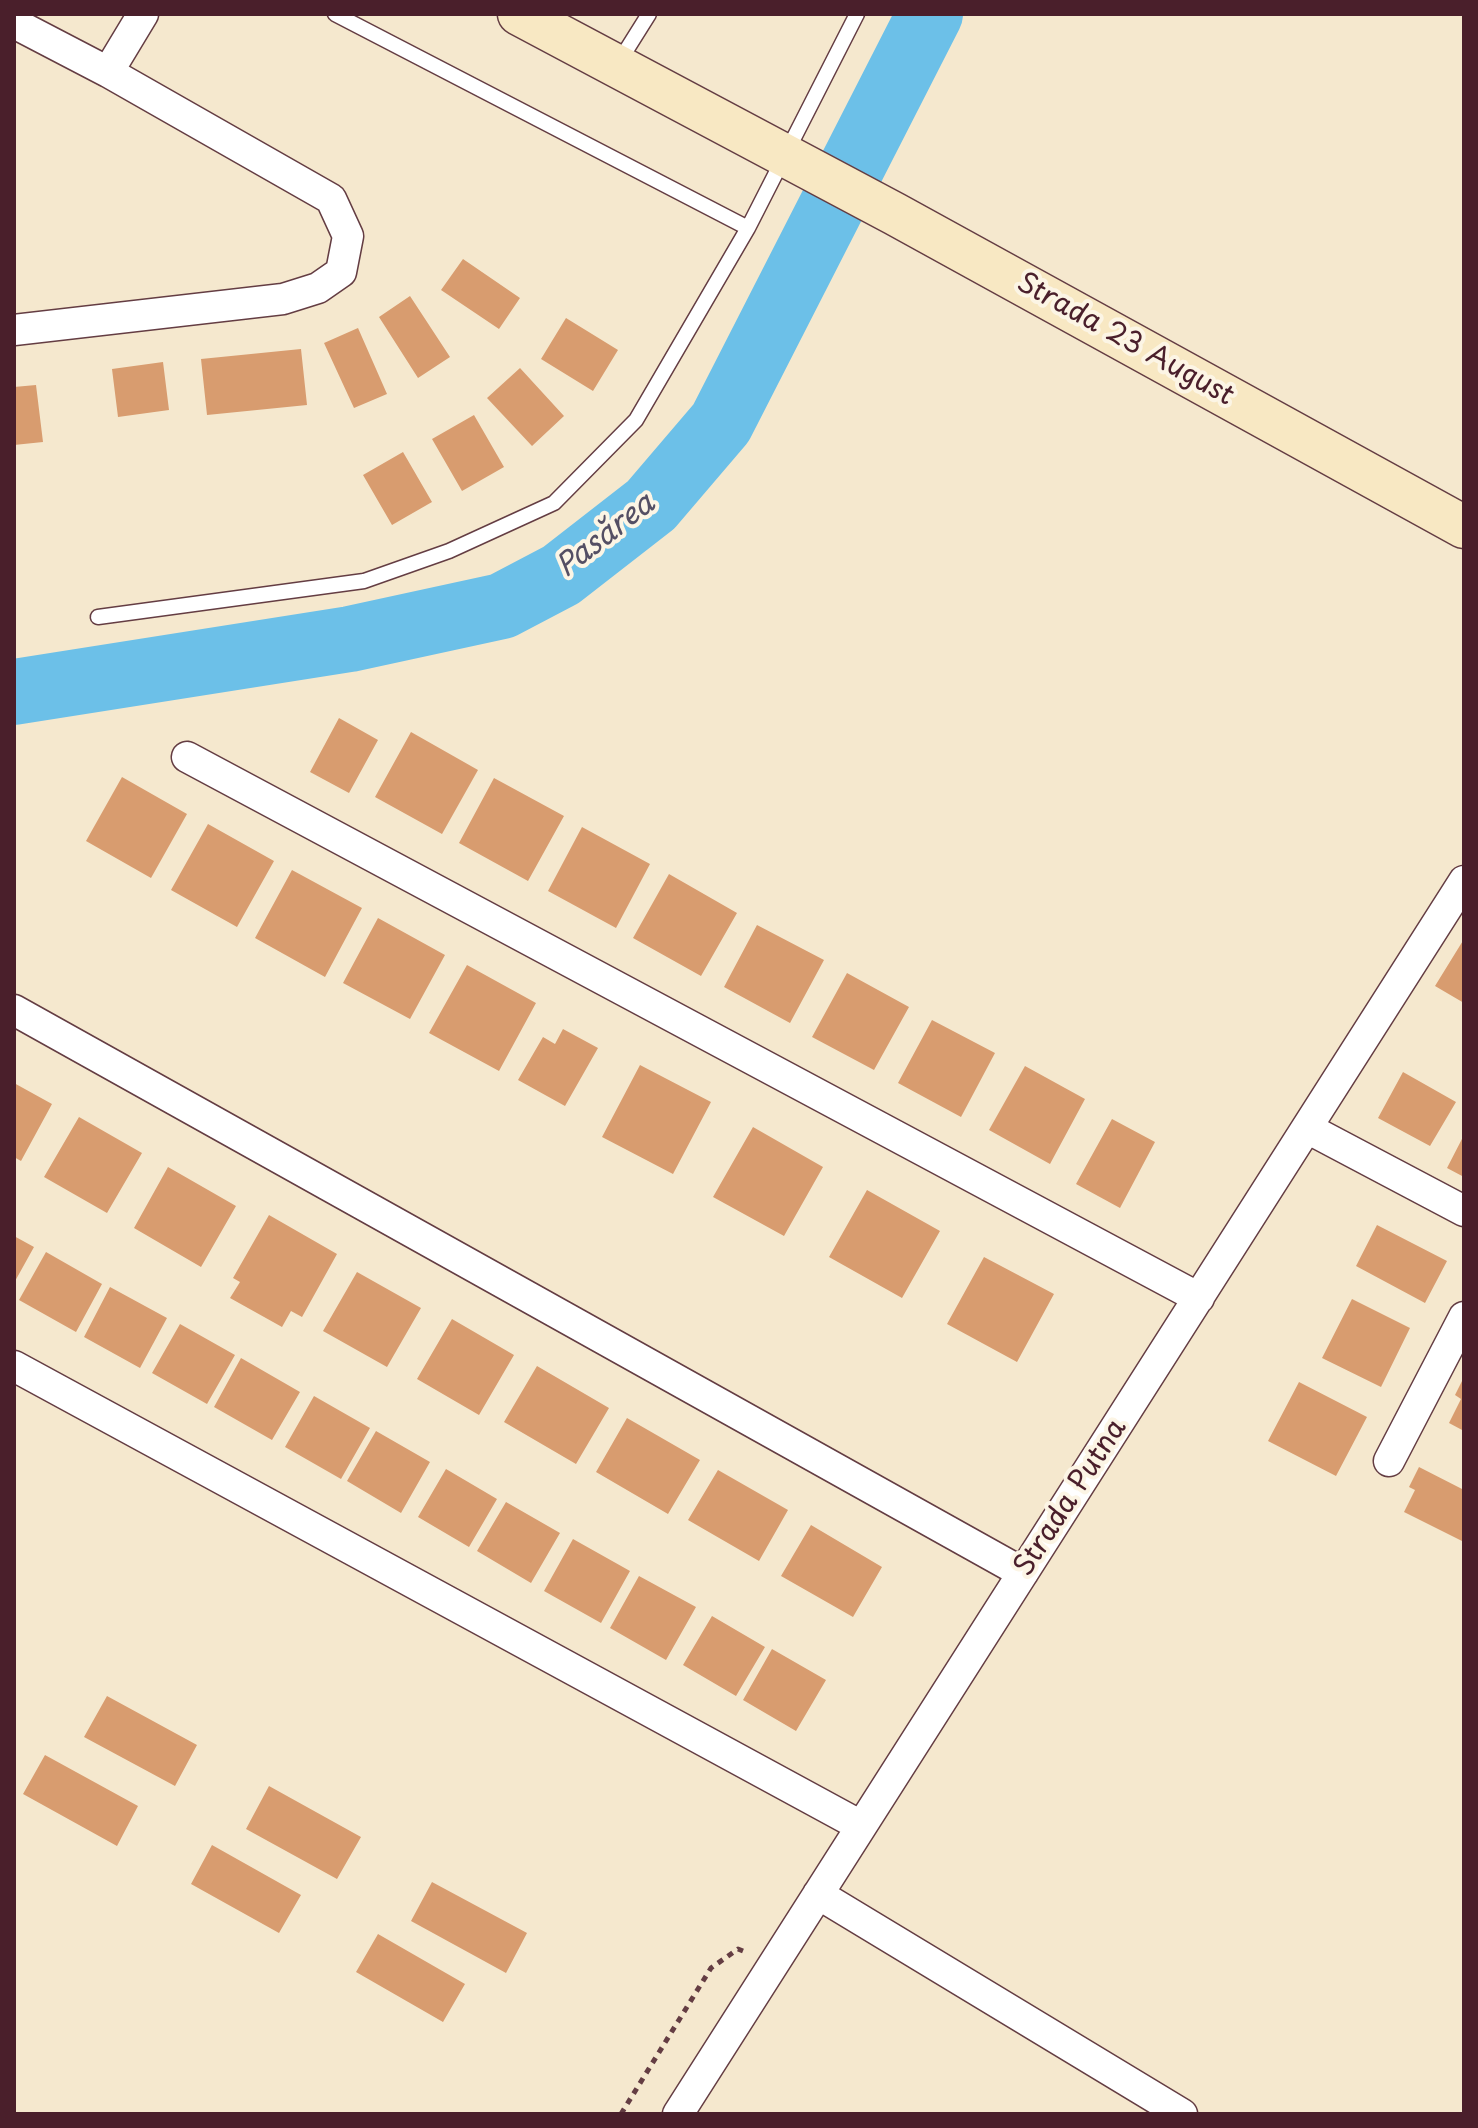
<!DOCTYPE html>
<html>
<head>
<meta charset="utf-8">
<style>
  body { margin:0 }
  #map { position:relative; width:1478px; height:2128px; overflow:hidden; background:#f5e8ce; font-family:"Playpen Sans",sans-serif }
  canvas { display:block }
  .frame { position:absolute; inset:0; border:16px solid #4a1f2b; pointer-events:none }
</style>
</head>
<body>
<div id="map">
<canvas width="1478" height="2128"></canvas>
<div class="frame"></div>
</div>
<script>
const context = document.querySelector('canvas').getContext('2d');
context.lineJoin = 'round';
function trace(path, color, width, dash) { context.strokeStyle = color; context.lineWidth = width; context.lineCap = dash ? 'butt' : 'round'; context.setLineDash(dash || []); context.stroke(path); }
function fillPath(path, color) { context.fillStyle = color; context.fill(path, 'evenodd'); }
function label(font, color, halo, rows, align = 'center') {
  context.font = font + ' "Playpen Sans",sans-serif'; context.lineWidth = 8; context.setLineDash([]); context.textBaseline = 'middle'; context.strokeStyle = halo; context.fillStyle = color; for (const [text, x, y, turn = 0] of rows) {
    context.save(); context.translate(x, y); context.rotate((+turn || 0) * Math.PI / 180); context.textAlign = isNaN(turn) ? turn : align; if (halo) context.strokeText(text, 0, 0); context.fillText(text, 0, 0); context.restore();
  }
}
trace(new Path2D(`
  M14 692 350 639 502 606 561 575 651 505 721 423 930 14`), '#6cc0e8', 66);
fillPath(new Path2D(`
  M463 259 520 298 499 329 441 290Z
  M410 296 450 357 418 378 379 317Z
  M566 318 618 350 593 391 541 359Z
  M358 328 387 394 354 408 324 343Z
  M301 349 307 405 207 415 201 359Z
  M163 362 169 410 118 417 112 369Z
  M520 368 564 416 532 446 487 398Z
  M36 385 43 442 14 445V387Z
  M474 415 504 467 462 491 432 439Z
  M403 452 432 502 392 525 363 475Z
  M339 718 378 740 349 793 310 772Z
  M411 732 478 770 442 834 375 797Z
  M122 777 187 814 151 878 86 841Z
  M494 778 564 816 528 881 459 843Z
  M208 824 274 861 237 927 171 890Z
  M582 827 650 864 616 928 548 891Z
  M292 870 362 908 325 977 255 938Z
  M669 874 737 913 701 976 633 938Z
  M378 918 445 955 410 1019 343 983Z
  M757 925 824 960 790 1023 724 987Z
  M1464 939V1003L1435 986Z
  M467 965 536 1003 499 1071 429 1033Z
  M847 973 909 1007 874 1070 812 1037Z
  M932 1020 995 1053 961 1117 898 1083Z
  M563 1029 598 1048 565 1106 518 1080 543 1037 555 1044Z
  M640 1065 711 1102 673 1174 602 1137Z
  M1025 1066 1085 1099 1050 1164 989 1130Z
  M1403 1072 1456 1102 1430 1146 1378 1118Z
  M14 1083 52 1104 21 1161 14 1157Z
  M79 1117 142 1153 107 1213 44 1177Z
  M1112 1119 1155 1142 1120 1208 1076 1184Z
  M753 1127 823 1167 784 1236 713 1197Z
  M1464 1135V1177L1447 1168Z
  M168 1167 236 1206 201 1267 134 1228Z
  M867 1190 940 1231 902 1298 829 1257Z
  M269 1215 337 1254 302 1317 291 1311 282 1327 230 1298 240 1282 233 1278Z
  M1377 1225 1447 1261 1425 1303 1356 1266Z
  M14 1236 34 1247 14 1283Z
  M46 1252 102 1284 76 1332 19 1300Z
  M984 1257 1054 1294 1017 1362 947 1324Z
  M357 1272 421 1308 387 1367 323 1331Z
  M110 1287 167 1318 140 1368 84 1337Z
  M1352 1299 1410 1328 1381 1387 1322 1358Z
  M452 1319 514 1355 479 1415 417 1379Z
  M180 1324 235 1355 207 1404 152 1373Z
  M241 1358 300 1392 272 1440 214 1407Z
  M537 1366 609 1408 576 1464 504 1422Z
  M1464 1377V1431L1449 1423 1461 1399 1455 1395Z
  M1299 1382 1367 1417 1336 1476 1268 1441Z
  M314 1396 370 1428 341 1479 285 1447Z
  M627 1418 700 1460 668 1514 596 1472Z
  M376 1431 430 1462 401 1513 347 1481Z
  M1419 1467 1464 1490V1542L1404 1512 1415 1490 1409 1487Z
  M446 1469 497 1499 469 1547 418 1517Z
  M718 1470 788 1510 759 1561 688 1520Z
  M506 1502 560 1533 531 1583 477 1551Z
  M811 1525 882 1567 853 1617 781 1576Z
  M573 1539 630 1571 601 1623 544 1591Z
  M639 1576 696 1607 666 1660 610 1628Z
  M712 1616 765 1647 736 1696 683 1665Z
  M772 1649 826 1680 796 1731 743 1700Z
  M107 1696 197 1745 175 1786 84 1737Z
  M45 1755 138 1806 117 1846 23 1794Z
  M269 1786 361 1837 337 1879 246 1829Z
  M212 1845 301 1895 279 1933 191 1884Z
  M432 1882 527 1933 506 1973 411 1921Z
  M378 1934 465 1984 443 2022 356 1972Z`), '#d89c6f');
const lane = new Path2D(`
  M617 65 649 14
  M748 228 857 14
  M98 617 364 581 449 551 554 503 636 420 748 228 335 14`);
const street = new Path2D(`
  M14 23 108 72 143 14
  M14 330 283 299 318 288 341 272 348 236 331 199 108 72
  M187 757 1199 1298
  M14 1010 1023 1573
  M1307 1128 1464 1211
  M14 1366 861 1826
  M1389 1461 1464 1317
  M818 1894 1182 2114
  M678 2114 1464 881`);
const secondary = new Path2D(`
  M519 14 895 214 1464 527`);
trace(lane, '#643d43', 17);
trace(street, '#643d43', 33);
trace(secondary, '#643d43', 45);
trace(new Path2D(`
  M621 2114 711 1968 738 1949 743 1951`), '#643d43', 5, [6, 6]);
trace(lane, '#fff', 14);
trace(street, '#fff', 30);
trace(secondary, '#f8e8c3', 42);
label('28px', '#4a1f2b', '#fcf5e5', [
  ["Strada 23 August",1125,340,29],
  ["Strada Putna",1071,1498,-57]
]);
label('italic 30px', '#544f64', '#fcf5e5', [
  ["Pasărea",606,536,-38]
]);
</script>
</body>
</html>
